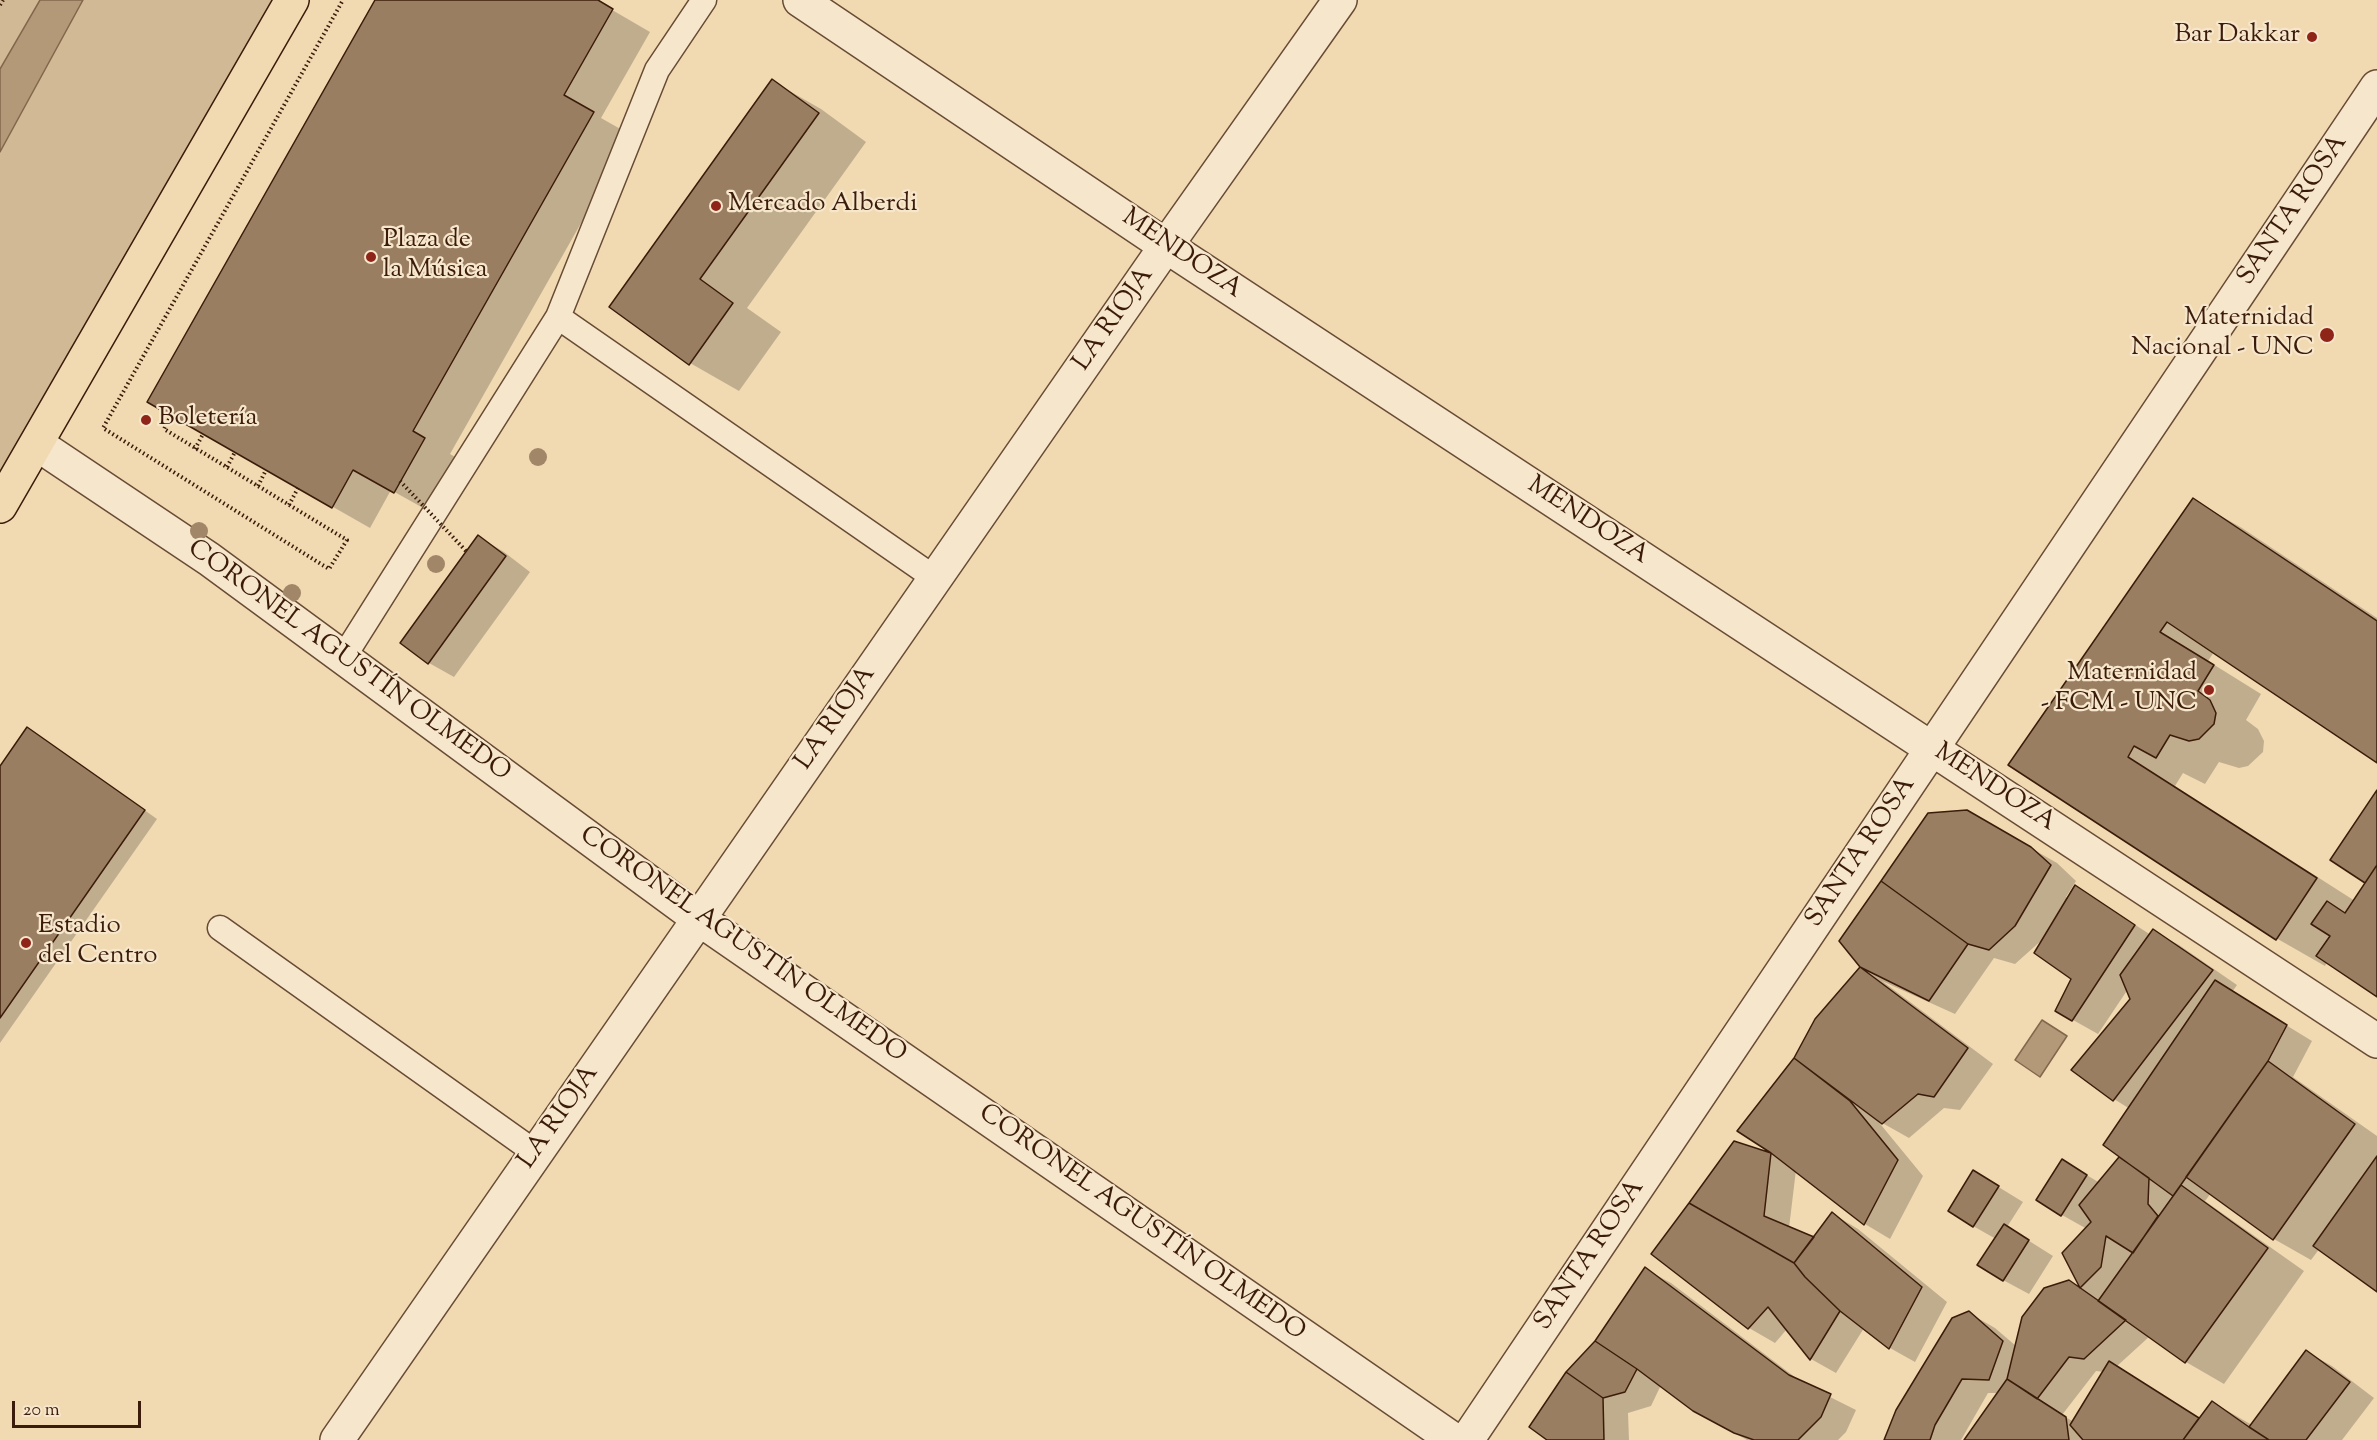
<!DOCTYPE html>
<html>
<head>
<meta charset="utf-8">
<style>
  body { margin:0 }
  #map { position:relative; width:2377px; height:1440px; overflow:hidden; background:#f1d9b1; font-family:"Sorts Mill Goudy",serif }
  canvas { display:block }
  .scale { position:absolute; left:12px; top:1401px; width:129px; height:27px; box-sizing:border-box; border:3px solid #3b1c0a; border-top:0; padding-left:8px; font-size:18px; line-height:21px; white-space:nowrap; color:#3b1c0a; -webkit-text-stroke:4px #f6e6cc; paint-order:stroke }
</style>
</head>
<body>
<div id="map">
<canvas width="2377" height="1440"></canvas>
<div class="scale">20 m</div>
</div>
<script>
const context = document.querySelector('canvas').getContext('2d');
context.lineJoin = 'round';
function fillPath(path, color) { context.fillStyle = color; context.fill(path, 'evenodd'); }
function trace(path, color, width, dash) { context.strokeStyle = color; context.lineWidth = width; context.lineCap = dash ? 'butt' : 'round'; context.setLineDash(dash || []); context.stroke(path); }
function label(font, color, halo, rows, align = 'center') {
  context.font = font + ' "Sorts Mill Goudy",serif'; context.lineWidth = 4.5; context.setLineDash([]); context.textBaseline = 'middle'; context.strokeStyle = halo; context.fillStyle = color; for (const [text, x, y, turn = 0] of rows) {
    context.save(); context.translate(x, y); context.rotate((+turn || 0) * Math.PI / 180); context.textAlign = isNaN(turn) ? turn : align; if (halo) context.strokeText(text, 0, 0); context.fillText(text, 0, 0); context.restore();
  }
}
fillPath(new Path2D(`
  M0 0H40L0 69Z
  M83 0H292L0 506V152Z`), '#d2b995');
const water = new Path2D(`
  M40 0H83L0 152V69Z
  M2042 1020 2067 1036 2040 1077 2015 1060Z`);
fillPath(water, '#b39978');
trace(water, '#83674c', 1.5);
fillPath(new Path2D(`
  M376 0H595L650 32 601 118 631 135 450 454 462 461 432 513 391 490 370 528 149 402Z
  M772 81 821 109 866 142 747 308 781 332 739 391 690 363 611 307Z
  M2193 500 2242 528 2377 618V762L2214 652 2208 661 2261 694 2246 720 2258 729 2264 741 2263 752 2248 766 2239 768 2219 762 2205 784 2183 773 2175 786 2355 901 2367 883 2377 793V995L2327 962 2325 966 2276 938 2010 765Z
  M479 537 504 552 530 572 454 677 429 663Z
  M40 736 157 819 0 1043V769Z
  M1966 811 2057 863 2076 881 2066 897 2069 899 2076 887 2151 935 2153 931 2179 945 2237 985 2232 992 2312 1041 2293 1077 2377 1136V1290L2320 1248 2311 1260 2274 1239 2211 1193 2205 1201 2304 1271 2224 1384 2186 1362 2150 1336 2116 1367 2200 1419 2212 1402 2252 1425 2307 1352 2332 1366 2374 1398 2342 1440H1966L1999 1393H1988L1961 1440H1886L1969 1313 1995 1328 2016 1346 2082 1290 2064 1254 2087 1229 2062 1215 2063 1161 2100 1183 2122 1157 2130 1109 2114 1099 2132 999 2128 989 2098 1034 2057 1011 2072 979 2043 939 2015 964 1994 958 1955 1014 1882 981 1993 1064 1960 1110 1944 1108 1909 1138 1877 1120 1923 1176 1890 1239 1865 1224 1796 1170 1789 1228 1815 1238 1833 1214 1858 1229 1947 1302 1915 1362 1890 1348 1864 1328 1836 1373 1811 1359 1787 1329 1775 1343 1749 1328 1654 1254 1735 1143 1778 1156 1739 1131 1795 1059 1816 1020 1861 967ZM2096 1371 2105 1372 2074 1422 2062 1415Z
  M1974 1172 2023 1202 2007 1227 2053 1256 2029 1294 2003 1280 1996 1239 1973 1226Z
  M1645 1269 1671 1283 1804 1384 1856 1410 1846 1432 1838 1440H1747L1720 1425 1661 1385 1651 1406 1628 1413 1629 1440H1549L1596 1342Z`), '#0003');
const building = new Path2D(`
  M375 0H598L613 9 564 95 594 112 413 431 425 438 394 493 353 470 332 508 147 402Z
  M772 79 819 113 700 279 733 303 689 365 609 307Z
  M2193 498 2377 621V763L2167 622 2160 632 2214 665 2198 691 2210 700 2216 713 2214 724 2199 739 2189 741 2170 735 2156 758 2134 746 2128 757 2317 878 2276 940 2008 765Z
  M478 535 506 556 428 664 400 643Z
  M27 727 145 810 0 1018V766Z
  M2377 790V865L2365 883 2330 860Z
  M1967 810 2031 847 2051 865 2015 926 1989 950 1968 944 1881 881 1928 813Z
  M2377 865V997L2316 956 2330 936 2311 924 2327 901 2345 913Z
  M1881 881 1968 944 1929 1001 1860 967 1839 941Z
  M2075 885 2135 925 2072 1021 2055 1011 2071 979 2034 953Z
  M2153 929 2213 970 2113 1101 2071 1070 2130 999 2120 975Z
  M1860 967 1968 1048 1934 1097 1918 1094 1882 1124 1794 1058 1815 1019Z
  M2215 980 2287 1025 2268 1061 2173 1196 2103 1145Z
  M1794 1058 1850 1101 1898 1160 1864 1225 1771 1153 1737 1131Z
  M2268 1061 2355 1124 2273 1240 2186 1177Z
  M1734 1141 1771 1153 1764 1216 1814 1237 1794 1263 1689 1203Z
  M2377 1156V1292L2313 1246Z
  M2119 1157 2149 1178 2148 1204 2158 1216 2133 1253 2106 1236 2101 1267 2080 1288 2062 1253 2091 1222 2079 1205Z
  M2062 1159 2087 1175 2061 1216 2036 1200Z
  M1973 1170 1999 1186 1973 1227 1948 1211Z
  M2181 1185 2268 1248 2185 1363 2098 1301Z
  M1689 1203 1794 1263 1805 1277 1840 1311 1810 1360 1768 1307 1748 1329 1651 1254Z
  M1832 1212 1922 1287 1889 1349 1840 1311 1805 1277 1794 1263Z
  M2004 1224 2029 1240 2003 1281 1977 1265Z
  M1645 1267 1789 1375 1831 1394 1821 1417 1798 1440H1754L1734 1433 1693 1411 1637 1369 1595 1341Z
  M2069 1280 2126 1320 2084 1359 2069 1357 2037 1399 2007 1379 2022 1317 2044 1288Z
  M1969 1311 2003 1341 1989 1380 1962 1379 1935 1425 1930 1440H1884L1896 1410 1952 1318Z
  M1595 1341 1637 1369 1625 1392 1603 1398 1566 1372Z
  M2306 1350 2350 1382 2306 1440H2269L2249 1427Z
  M2109 1361 2199 1418 2183 1440H2083L2070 1425Z
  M1566 1372 1603 1398 1604 1440H1547L1529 1427Z
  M2007 1379 2066 1417 2069 1440H1964Z
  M2212 1401 2249 1427 2269 1440H2183Z`);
fillPath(building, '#9a7e61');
trace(building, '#3b1c0a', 1.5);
const service = new Path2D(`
  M558 317 936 579
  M343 658 558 317 657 70 704 0
  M220 928 536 1153`);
const minor = new Path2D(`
  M800 0 1166 246 2377 1041
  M37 444 209 559 699 919 1454 1440
  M337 1440 1166 246 1340 0
  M1467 1440 2377 87`);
const primary = new Path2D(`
  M0 506 292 0`);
trace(service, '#684b34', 27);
trace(minor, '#684b34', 36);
trace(primary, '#3b1c0a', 36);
trace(new Path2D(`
  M0 5 3 0
  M171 415 164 429 347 540 329 569 103 428 343 0
  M195 449 203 434
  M227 467 235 452
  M258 486 266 470
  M289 505 298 488`), '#3b1c0a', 4, [1.5, 3]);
trace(service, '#f6e6cc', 24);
trace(minor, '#f6e6cc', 33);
trace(primary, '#f1d9b1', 33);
trace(new Path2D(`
  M400 481 466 551`), '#3b1c0a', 4, [1.5, 3]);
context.fillStyle = '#a28668';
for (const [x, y] of [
  [538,457],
  [199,531],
  [436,564],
  [292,593]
]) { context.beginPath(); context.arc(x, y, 9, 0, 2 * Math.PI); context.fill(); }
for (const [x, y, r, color] of [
  [2312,37,6,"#8f2418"],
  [716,206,6,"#8f2418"],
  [371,257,6,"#8f2418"],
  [2327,335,8,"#8f2418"],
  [146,420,6,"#8f2418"],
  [2209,690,6,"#8f2418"],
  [26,943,6,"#8f2418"]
]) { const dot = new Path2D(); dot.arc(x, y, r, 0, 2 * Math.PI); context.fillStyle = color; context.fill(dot); trace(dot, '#f6e6cc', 2); }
label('26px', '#3b1c0a', '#f6e6cc', [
  ["Bar Dakkar",2300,37,"right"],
  ["Mercado Alberdi",728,206],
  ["Plaza de",383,242],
  ["la Música",383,272],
  ["Maternidad",2314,320,"right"],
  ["Nacional - UNC",2314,350,"right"],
  ["Boletería",158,420],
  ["Maternidad",2197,675,"right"],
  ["- FCM - UNC",2197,705,"right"],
  ["Estadio",38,928],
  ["del Centro",38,958]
], 'left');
label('26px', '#3b1c0a', '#f6e6cc', [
  ["SANTA ROSA",2294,211,-56],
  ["MENDOZA",1181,255,34],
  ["LA RIOJA",1115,320,-55],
  ["MENDOZA",1587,522,33],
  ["CORONEL AGUSTÍN OLMEDO",348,662,36],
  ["LA RIOJA",837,719,-55],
  ["MENDOZA",1994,789,33],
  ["SANTA ROSA",1862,853,-56],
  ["CORONEL AGUSTÍN OLMEDO",742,946,35],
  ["LA RIOJA",560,1118,-55],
  ["CORONEL AGUSTÍN OLMEDO",1141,1224,35],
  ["SANTA ROSA",1591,1256,-56]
]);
</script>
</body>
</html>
